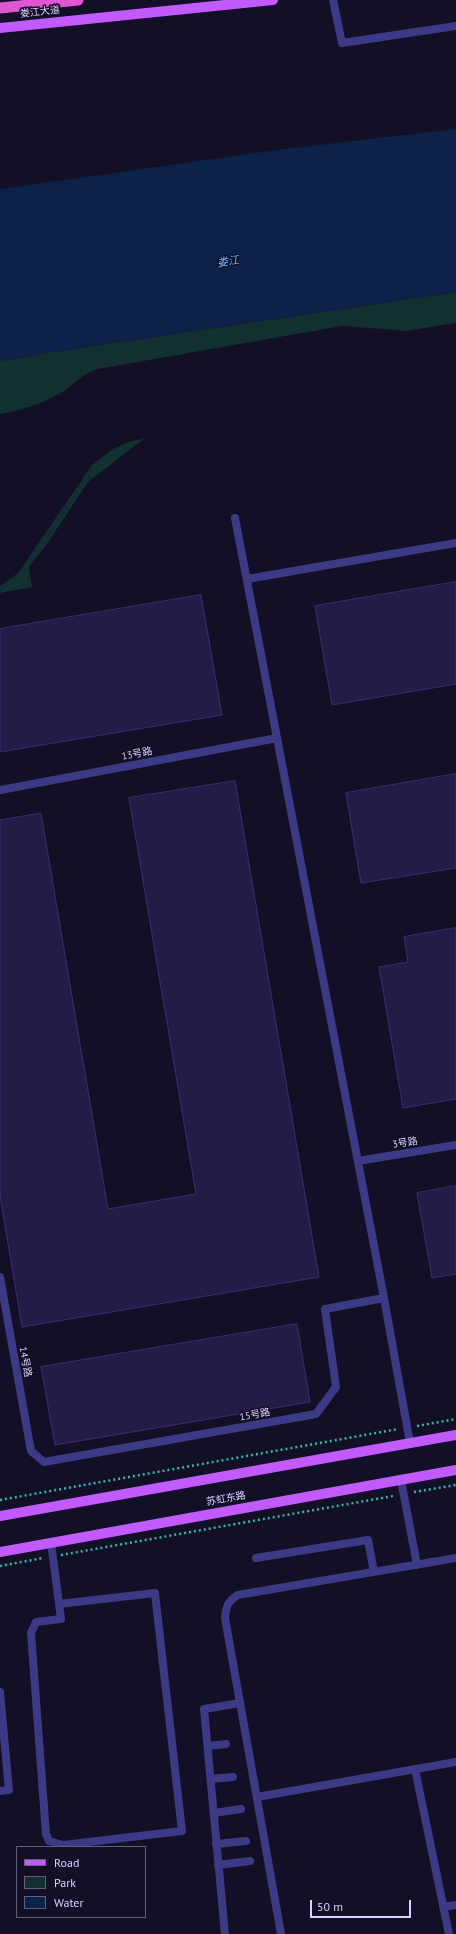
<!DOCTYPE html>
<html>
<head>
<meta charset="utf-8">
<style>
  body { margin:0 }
  #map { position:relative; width:456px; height:1934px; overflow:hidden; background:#130f26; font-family:"PT Sans",sans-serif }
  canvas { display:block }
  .legend { position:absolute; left:16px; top:1846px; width:130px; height:72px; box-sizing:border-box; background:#130f26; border:1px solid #625e7d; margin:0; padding:5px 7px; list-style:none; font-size:12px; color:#d9d4ff }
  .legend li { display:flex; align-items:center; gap:8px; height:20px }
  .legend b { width:20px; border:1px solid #625e7d }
  .scale { position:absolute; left:310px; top:1900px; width:101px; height:18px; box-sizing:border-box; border:2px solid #d9d4ff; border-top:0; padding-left:5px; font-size:12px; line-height:14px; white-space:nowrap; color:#d9d4ff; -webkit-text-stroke:3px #130f26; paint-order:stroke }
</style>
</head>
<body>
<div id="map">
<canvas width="456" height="1934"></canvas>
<ul class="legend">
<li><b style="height:5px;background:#c25bff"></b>Road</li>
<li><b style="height:11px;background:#12302f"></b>Park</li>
<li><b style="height:11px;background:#0c2248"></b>Water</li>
</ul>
<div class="scale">50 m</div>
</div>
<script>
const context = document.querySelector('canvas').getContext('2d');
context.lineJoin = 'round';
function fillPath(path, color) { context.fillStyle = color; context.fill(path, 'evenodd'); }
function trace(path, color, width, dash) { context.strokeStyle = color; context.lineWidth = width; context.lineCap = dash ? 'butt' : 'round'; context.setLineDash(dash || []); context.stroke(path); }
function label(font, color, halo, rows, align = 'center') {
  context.font = font + ' "PT Sans","Noto Sans SC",sans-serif'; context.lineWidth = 3; context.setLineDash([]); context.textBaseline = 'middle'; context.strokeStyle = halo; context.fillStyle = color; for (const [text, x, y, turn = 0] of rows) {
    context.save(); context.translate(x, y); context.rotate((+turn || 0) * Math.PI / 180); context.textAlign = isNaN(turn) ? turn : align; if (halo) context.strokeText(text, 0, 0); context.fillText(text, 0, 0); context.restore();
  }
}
fillPath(new Path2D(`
  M456 292V323L407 331 342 326 98 369C83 373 73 386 59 394 40 405 21 410 0 414V361L52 352Z
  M145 438 88 482 49 541 29 567 32 587 0 593V586L18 573 92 465 113 449 128 442Z`), '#12302f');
fillPath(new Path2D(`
  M456 129V292L52 352 0 361V189L276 150Z`), '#0c2248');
const building = new Path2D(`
  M456 582V684L332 705 315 606Z
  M201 595 222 715 0 752V629Z
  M456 774V868L361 883 346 793Z
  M235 781 319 1277 22 1327 0 1196V820L41 813 108 1209 196 1194 129 798Z
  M456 928V1099L403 1108 379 967 408 962 404 937Z
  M456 1186V1274L432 1278 417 1193Z
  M297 1324 310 1402 55 1445 41 1367Z`);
fillPath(building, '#241b47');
trace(building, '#3b2d73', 1);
trace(new Path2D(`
  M417 1426 456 1419
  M414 1492 456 1485
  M0 1500 398 1429
  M61 1555 393 1496
  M0 1566 43 1558`), '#2fb8b0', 2.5, [2, 3]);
trace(new Path2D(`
  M333 0 342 43 456 26
  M235 518 384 1298 410 1443
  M247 579 456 543
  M0 790 277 738
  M358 1161 456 1145
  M0 1277 31 1451 44 1462 316 1414 336 1387 325 1309 384 1298
  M401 1480 417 1565
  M51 1543 61 1619 36 1622 31 1633 46 1834 49 1841 63 1845 182 1831 155 1593 59 1604
  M256 1558 368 1540 374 1572
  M0 1692 9 1790 0 1791
  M208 1746 226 1744
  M415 1769 449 1934
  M211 1779 233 1777
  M257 1797 456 1762
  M214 1813 241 1809
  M216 1844 246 1841
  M218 1865 250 1861
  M443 1907 456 1905
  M225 1934 204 1709 240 1703
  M281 1934 225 1618C226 1606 228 1601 238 1595L456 1558`), '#3d3a85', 8);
trace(new Path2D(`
  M0 28 273 0
  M0 1516 456 1435
  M0 1552 456 1470`), '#c25bff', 10);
trace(new Path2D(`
  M0 8 78 0`), '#e055d1', 11);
label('10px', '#d9d4ff', '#130f26', [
  ["娄江大道",40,12,-6],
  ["13号路",137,754,-11],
  ["3号路",405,1143,-9],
  ["14号路",25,1362,80],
  ["15号路",255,1415,-10],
  ["苏虹东路",226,1499,-10]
]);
label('italic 11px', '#62b6ff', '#130f26', [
  ["娄江",228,262,-9]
]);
</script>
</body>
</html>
